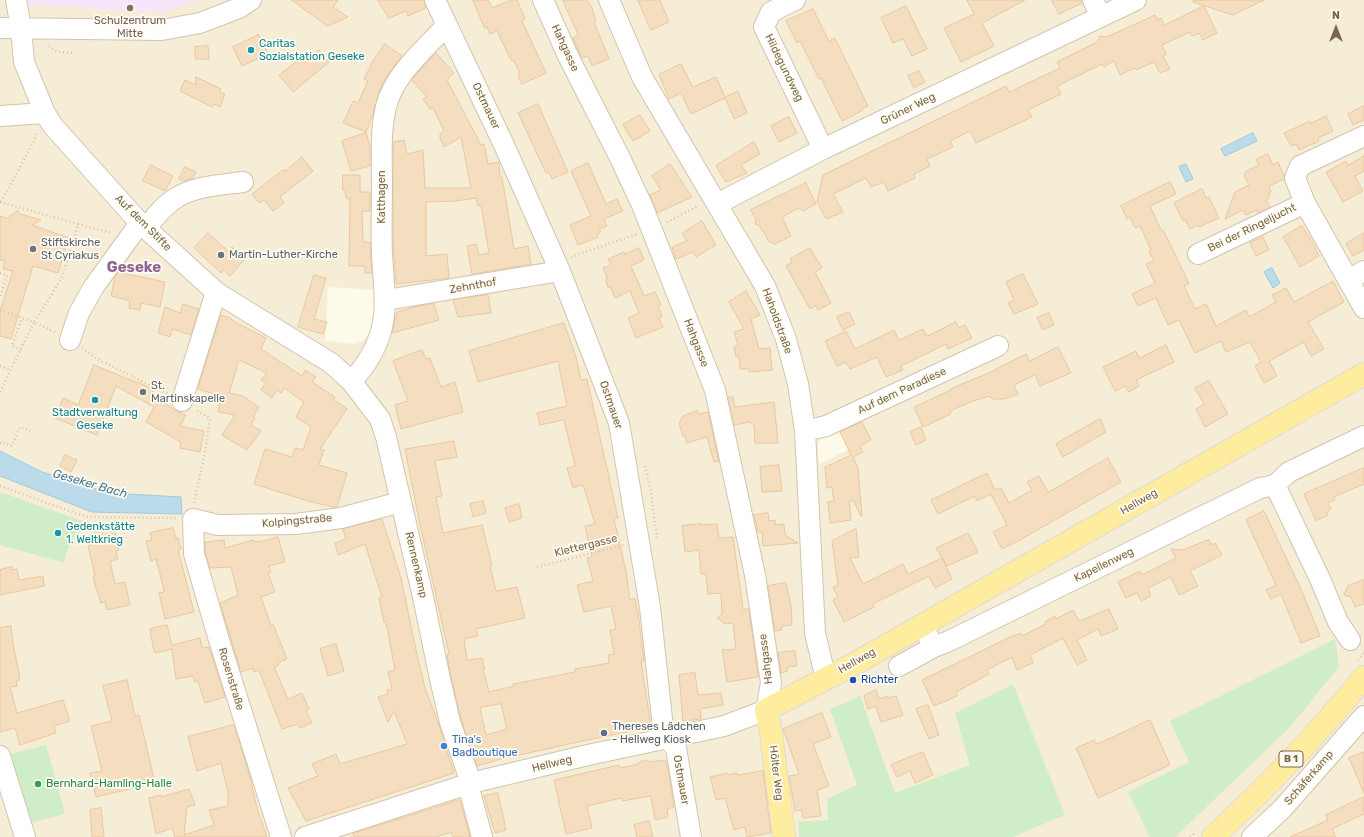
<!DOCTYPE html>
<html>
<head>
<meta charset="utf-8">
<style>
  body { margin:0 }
  #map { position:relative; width:1364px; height:837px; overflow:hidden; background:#fefae9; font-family:Rubik,sans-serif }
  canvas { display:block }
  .north { position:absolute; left:1316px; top:8px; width:40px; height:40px; -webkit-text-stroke:3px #fffcf1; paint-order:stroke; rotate:0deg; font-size:11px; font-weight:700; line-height:16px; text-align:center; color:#7b654a }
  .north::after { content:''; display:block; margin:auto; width:14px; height:18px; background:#7b654a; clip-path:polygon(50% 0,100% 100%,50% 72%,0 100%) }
</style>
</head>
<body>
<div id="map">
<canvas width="1364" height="837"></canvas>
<div class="north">N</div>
</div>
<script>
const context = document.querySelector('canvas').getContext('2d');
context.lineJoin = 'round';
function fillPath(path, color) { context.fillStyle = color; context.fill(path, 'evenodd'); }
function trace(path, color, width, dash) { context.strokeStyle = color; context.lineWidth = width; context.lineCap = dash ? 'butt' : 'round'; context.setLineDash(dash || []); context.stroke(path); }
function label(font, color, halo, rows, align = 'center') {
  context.font = font + ' Rubik,sans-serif'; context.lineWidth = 3.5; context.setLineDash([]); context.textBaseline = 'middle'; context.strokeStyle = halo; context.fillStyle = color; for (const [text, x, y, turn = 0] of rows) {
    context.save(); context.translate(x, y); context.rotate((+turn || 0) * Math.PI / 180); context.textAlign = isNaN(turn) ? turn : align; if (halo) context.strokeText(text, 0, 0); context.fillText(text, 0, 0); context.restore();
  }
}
fillPath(new Path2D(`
  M0 0H1364V837H0ZM328 287 377 290 376 323 363 341 355 344 325 341ZM839 430 846 444 849 442 852 448 819 464 818 444 820 438Z`), '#f6edd7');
fillPath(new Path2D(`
  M9 0H195L162 13 10 3Z`), '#f7e6fb');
fillPath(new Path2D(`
  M0 492 88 523 83 531 75 534 66 553 64 563 0 545Z
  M1335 639 1339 667 1288 729 1175 837H1150L1128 792 1189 762 1170 721Z
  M1013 684 1065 815 1013 837H799L798 822 828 820 827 799 857 785 830 709 860 696 895 793 970 765 955 713Z
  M46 745 65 814 29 823 11 754Z`), '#cfedc6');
const water = new Path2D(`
  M1253 133 1257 141 1225 156 1221 149Z
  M1186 164 1193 179 1186 182 1179 167Z
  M1272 268 1280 283 1273 288 1264 272Z
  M0 451 42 472 109 493 181 497 182 514 92 512 0 476Z`);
fillPath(water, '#bcdbea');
trace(water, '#a1c8dc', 1);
const building = new Path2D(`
  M292 0H338L333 7 348 17 328 26Z
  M378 0H424L426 8 408 16 406 11 389 18Z
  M473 0H488L492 8 511 0H517L525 19 522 21 546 73 522 84 518 77 520 73 514 61 511 60 497 31 490 34 487 27 485 28Z
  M563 0H587L592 8 596 21 594 22 609 59 592 66 588 56 582 58 573 38 578 35Z
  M638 0H660L669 22 651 30Z
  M967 0H1025L982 23 994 46 961 62 944 28 974 14Z
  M1052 0H1082V3L1059 14Z
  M1194 0H1264L1233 15 1193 2Z
  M906 6 927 49 912 56 903 39 893 43 881 18Z
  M1204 6 1217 33 1203 40 1199 33 1192 36 1190 32 1162 45 1166 54 1163 56 1170 69 1160 73 1154 62 1136 70 1135 68 1120 75 1114 61 1104 67 1102 64 1057 86 1061 94 1028 110 1032 117 976 143 970 131 950 141 953 147 927 159 930 166 914 174 915 178 888 191 884 182 871 187 866 178 833 194 843 212 826 219 817 202 823 175 1006 86 1009 92 1060 68 1057 62 1097 42 1100 36 1107 37 1155 15 1158 20 1161 18 1164 25Z
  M813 9 829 41 835 38 868 106 862 108 863 110 842 121 821 78 819 79 800 41 797 43 786 21Z
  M259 35 268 54 242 66 233 47Z
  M385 44 402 56 386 77 380 90 372 117 366 132 343 123 353 101 358 103 368 81 364 79 373 61Z
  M208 46 209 59H195V47Z
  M319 50 329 62 293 92 279 75 301 58 304 62Z
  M436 53 454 73 447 80 481 145 484 144 488 164 499 162 500 178 502 177 514 249 528 246 531 264 472 274 467 246 476 244 479 255 489 253 481 205 478 206 476 198 456 201 426 202V256L447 254 449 278 396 284 393 237V142L404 140 407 154 423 150 425 188H471L461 137 444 147 440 138V134L444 131 433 108 430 109 423 99 427 97 412 80Z
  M681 64 693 87 716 77 725 97 738 91 747 113 734 119 725 98 691 114 681 93 669 99 659 75Z
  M919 71 925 82 914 88 908 76Z
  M196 77 221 89 220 92 225 94 220 107 214 104 212 107 180 91 185 80 196 85Z
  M538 104 568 172 552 179 549 172 546 173 518 113Z
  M1364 106V120L1353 125 1348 114Z
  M640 115 650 131 633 141 623 125Z
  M1326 116 1333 131 1318 138 1319 141 1299 150 1297 144 1291 146 1284 133 1310 121 1311 123Z
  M789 117 797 133 779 142 771 126Z
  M366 133 370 146V166L351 171 342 141Z
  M754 142 760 154 741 165 747 173 726 182 716 166Z
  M1268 154 1273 165 1278 162 1284 176V179L1269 186 1271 192 1269 193V197L1266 201 1270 207 1258 213 1257 210 1246 215 1243 210 1225 219 1235 192 1249 185 1244 176 1246 171 1259 165 1256 160Z
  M1364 156V171L1355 176 1363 191 1343 202 1326 172 1346 161 1348 165Z
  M302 157 313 171 280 197 284 203 273 211 264 200 259 203 252 194 284 169 285 171Z
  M588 163 606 204 617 199 623 211 604 219 607 226 599 229 601 232 597 234 598 237 578 245 570 225 591 216 571 171Z
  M670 164 692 197 657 213 650 195 661 190 652 176Z
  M151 165 173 176 165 191 143 181Z
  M185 167 196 172 193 178 184 181 179 179Z
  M343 175H360V192H370V211H362L363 242H370L372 273H365V266H349L350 199 346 198 345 190H343Z
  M1170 182 1176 194 1150 206 1161 230H1163L1169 242 1189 283 1184 286 1195 309 1206 304 1216 326 1246 310 1249 317 1276 302 1272 295 1286 288 1294 302 1333 281 1344 302 1308 322 1324 349 1311 356 1304 342 1269 361 1277 376 1264 383 1255 366 1261 362 1250 342 1226 352 1221 341 1195 353 1179 320 1168 325 1156 298 1138 306 1132 294 1155 283 1146 264 1154 261 1149 251 1151 250 1140 226 1135 228 1130 217 1127 219 1121 206Z
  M806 183 816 204 803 211 799 208 782 217 791 236 775 244 769 242 763 230 762 231 759 225 755 224 756 220 751 210Z
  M1202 189 1206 198 1209 197 1219 218 1199 227 1198 225 1190 229 1185 220 1183 221 1174 203Z
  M18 211 20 214 41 220 32 225 69 238 58 273 33 266 11 339 0 336V311L13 271 3 269 5 261 0 260V216L6 218Z
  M702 221 716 245 696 257 693 252 676 259 672 247 687 241 682 234Z
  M1302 226 1315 246V248L1319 256 1300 267 1283 237Z
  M208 233 228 251 232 247 245 259 230 276 223 270 221 273 194 248Z
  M1364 233V250L1353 256 1346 244Z
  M1263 237 1269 250 1256 256 1250 243Z
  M639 248 644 260 631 266 644 296 655 292 661 305 658 306 662 316 659 318 663 327 636 338 628 318 639 313 630 291 615 298 611 288 608 287 606 282 607 277 603 268 611 265 608 259 624 252 625 254Z
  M810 248 822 268 815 272 831 303 818 310 816 306 810 309 786 266 792 262 790 259Z
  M118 272 165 282 160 307 141 303 140 310 129 308 130 301 111 296 115 277Z
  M1023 274 1038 304 1014 314 1008 303 1014 300 1006 282Z
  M314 275 326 278 314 319 327 322 323 334 298 327Z
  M746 291 760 315 751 319 759 349 770 348 772 370 749 372V369H740L739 356 736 357 734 347 738 345 734 332 744 329 729 302Z
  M488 295 491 313 458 317 453 300Z
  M183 304 199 309 191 335 172 329 170 337 158 333 165 307 180 313Z
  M434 304 439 320 392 333 397 312 414 307Z
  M849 312 855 324 843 330 837 317Z
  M1049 313 1054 325 1043 330 1037 318Z
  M221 315 230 318 235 322 266 338 261 349 302 376 305 370 316 377 312 382 335 397 334 400 347 409 320 449 324 450 319 465 347 473 337 507H333L308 501 254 484 265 449 292 457 295 448 303 450 311 427 296 417 304 402 284 388 281 393 277 390 272 398 261 390 266 383 261 380 267 373 239 360 229 393 243 396 259 407 253 417 255 418 251 425 261 431 247 450 222 435 235 415 218 412 221 396 198 389Z
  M956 322 959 328 965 325 972 338 948 349 946 344 901 366 903 370 886 377 877 357 850 369 846 362 837 366 825 341 846 331 855 349 894 330 899 340 923 329 927 336Z
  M564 323 576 357 581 380 587 379 618 518 614 519 626 571 630 600 635 598 638 613 644 661H641L651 727 569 744 501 759 477 766 461 719 451 677 447 655 449 654 419 520 405 449 454 441 457 457 435 461 442 496 436 497 443 533 482 525 492 565 490 566 496 591 517 587 525 618 476 629 478 636 464 639 467 660 482 658 485 669H483L489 692 514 686 513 684 575 672V669L609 663 608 655 614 654 610 630 616 629 611 606 584 612 577 585 593 581 587 558 592 557 585 526 595 524 587 497 583 485 573 488 567 468 575 466 564 420 540 425 537 413 567 406 558 361 478 382 469 351ZM501 704 507 729 486 735 480 708Z
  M1166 345 1174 362 1136 380 1139 386 1129 392 1125 386 1115 391 1103 367 1136 351 1139 358Z
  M1058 347 1071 373 1040 386 1035 375 1014 385 1018 394 1005 399H992L990 396 973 401 950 411 951 414 923 427 914 407 951 390 950 389 996 370V369L1026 354 1029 361Z
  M422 350 426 359 430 358 441 387 455 382 463 412 401 429 395 405 408 401 393 361Z
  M94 365 138 383V382L152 389 157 402 158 399 178 412 186 415 180 426 204 431 200 452 180 448 181 442 146 422 154 407 116 386 97 435 55 418 63 398 78 405Z
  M1209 381 1228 414 1205 427 1196 409 1204 404 1195 388Z
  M728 397H733L735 407 774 402 778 443H755L754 424H751L750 422 734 425Z
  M698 411 699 414 708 412 719 461 714 462 707 437 687 443 685 435 683 436 679 423 683 416Z
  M1100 419 1106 432 1063 457 1056 444Z
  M862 422 871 440 860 446 863 452 853 457 858 468 862 516H861L853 500 849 501 851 520 830 523 828 502 834 501 832 487 827 488 825 467 851 455 840 432Z
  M921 427 926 440 916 445 910 432Z
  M65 455 77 460 71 472 60 466Z
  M1108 458 1121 482 1018 541 1002 549 993 532 1007 525 991 494 977 501 975 496 938 514 931 500 987 473 995 490 1001 488 1009 503 1032 490 1027 482 1039 476 1048 492Z
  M779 465 782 491 762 492 760 467Z
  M1364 468V484L1334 497 1335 500 1328 503 1331 509 1327 512 1328 515 1316 521 1304 494Z
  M483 501 486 513 473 517 470 504Z
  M519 504 522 518 509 522 505 508Z
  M1264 511 1301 589 1320 636 1301 643 1281 594 1271 599 1266 590 1276 585 1246 520Z
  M768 513 769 521 775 520V525L784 524 785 535 798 543 763 546 762 532H758L754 515Z
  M382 519 401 578 416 650 425 688 438 722 454 773 306 821 288 788 318 776 312 764 336 754 340 764 407 744 394 711 388 722 378 697 388 694 387 690 392 689 388 672 395 670 386 622H384L379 598 382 597 365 544 338 555 335 543 346 539 343 529Z
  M701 524V525L717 524 719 538 733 537 743 609H747L749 610 758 677 727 682 722 650 736 649 733 623 725 624 717 618 722 614 721 593 708 594 706 574H701L699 550 685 552 682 526Z
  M114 528 119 550 116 551 118 559 110 561 115 584 125 582 130 605 107 610 105 602 101 603 96 588 93 576 95 575 88 546 91 545 89 537 95 535 94 532Z
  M173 528 176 538H178L181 549 178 550 194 612 165 619 159 593 164 592 163 586 156 559 151 561 146 541 152 540 150 533Z
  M856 529 859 557 850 558 863 584 903 564 908 574 942 558 936 548 968 533 978 552 947 566 942 558 952 579 935 588 929 576 873 604 874 607 844 622 833 600 838 597 833 587 838 585 832 541Z
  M278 537 285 562 269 566 271 572 268 573 275 592 261 597 271 625 273 624 287 659 278 663 279 665 274 667 288 699 302 693 309 709 306 711 312 723 300 728 298 724 282 729 259 670 254 672 253 668 241 672 220 603 238 595 231 567 210 568 205 552V542L224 540 225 548 253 540 254 542 263 541Z
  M1209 540 1212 545 1215 543 1222 555 1190 571 1198 586 1179 595 1171 577 1148 588 1151 596 1141 601 1137 593 1126 598 1118 582 1140 571 1142 575 1176 558 1171 549 1182 550Z
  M12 567V570L17 569 19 580 43 576 44 586 0 595V570Z
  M1364 580V604L1355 607 1351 597 1344 595 1348 586Z
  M786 583 791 605 792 625 782 626V630L775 631 768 586Z
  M1109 609 1118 629 1101 636 1098 629 1077 640 1087 660 1077 665 1063 638 1030 655 1033 663 1017 670 1012 657 987 670 989 674 956 692 957 696 934 706 922 680 1010 637 1021 633 1022 636 1046 624 1045 622 1055 616 1056 619 1073 610 1079 621Z
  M167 625 172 645 200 638 202 648 209 647 225 697 205 703 198 681 195 682 193 676 176 679 172 649 156 653V652H154L150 629Z
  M11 626 13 644 20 678 19 680 16 681 17 686 10 687 17 713 63 700 70 721 54 726 56 733 20 745 15 728 0 732V628Z
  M336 644 344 671 328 676 320 649Z
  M795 651 797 666 787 667 788 671 781 673 778 653Z
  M695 673 698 695 721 693 723 705 700 709 701 719 683 721 679 675Z
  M127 680 135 716 139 715 155 783 96 797 90 773 102 771 91 726 112 721 103 686Z
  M876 690 879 699 888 696 889 698 896 696 903 715 881 722 876 706 868 709 864 696Z
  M928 705 939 735 929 739 916 709Z
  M822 713 831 737 813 744 829 786 817 790 821 816 803 818 802 810 795 811 789 776 799 774 783 729Z
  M1150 720 1170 765 1098 798 1076 748 1094 740 1096 744 1104 741Z
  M234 725 249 773 257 808 267 837H175L172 828 156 834 149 798 161 795V797L189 789 195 805 187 807 184 835 214 825 209 810 228 806V792L221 763 197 771 188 737Z
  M923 752 933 775 915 783 910 771 897 777 891 765Z
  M1364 752V793L1349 758Z
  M646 760 649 762 665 760 668 769 674 807 667 809 668 817 655 820 651 796 622 801V798L587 806 592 828 566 834 554 780 619 765 620 768 638 764 640 762Z
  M763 771 771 833 747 837 745 827 734 830 725 798 716 800 710 777 727 773 728 775 737 773V775Z
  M498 793 506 830 495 833 484 796Z
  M1364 797V814L1332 829 1336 837H1290L1328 820 1326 815Z
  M460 800 470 837H453L451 832 437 837H354L353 834Z
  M101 808 104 837H92L90 810Z
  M649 821 653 837H637L634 825Z`);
fillPath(building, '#f5debf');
trace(building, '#e9c89e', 1);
const minor = new Path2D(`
  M16 0 21 28 24 62 45 113 53 126 140 223 216 292 331 363 351 381 380 419 386 437 423 597 440 679 450 722 471 783
  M435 0 504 145 560 271 619 423 650 607 663 728 667 738 676 748 691 837
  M609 0 642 77 765 286 786 339 798 384 805 431 815 633 824 671 827 678
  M795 0 771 12 764 27 823 149
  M1093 0 1101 17
  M0 28 162 30 200 23 239 8 251 0
  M0 116 45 113
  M1364 136 1300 166 1295 178 1305 203 1364 308
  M717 204 823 149 1136 0
  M146 228C155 217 164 205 176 198 195 186 221 185 243 182
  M1198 254 1305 203
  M1348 280 1364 271
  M386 300 560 271
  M70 340 79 313 93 288 140 223
  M351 381C360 373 364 367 370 357 391 321 384 294 382 255 381 232 382 208 382 185 382 160 380 131 386 107 394 74 425 49 447 25
  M182 401 216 292
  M805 431 826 426 998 346
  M1275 485 1320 579 1338 622 1350 640
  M922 625 934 647 949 641 1260 488 1275 485 1289 472 1364 436
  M899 666 934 647
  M0 756 25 837
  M468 784 482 837
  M281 837 219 640 194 554 193 519 218 525 296 524 341 518 401 502
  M305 837 471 783 588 755 724 726 766 710 771 683 755 575 715 390 642 205 620 158 568 56 543 0
  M1252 837 1282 809 1364 716`);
const major = new Path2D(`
  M784 837 771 733 766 710 854 664 1364 374
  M1213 837C1267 787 1318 734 1364 677`);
trace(minor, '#d2c4ad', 22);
trace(major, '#dfdad4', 24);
trace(new Path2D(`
  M49 46 57 52 74 53
  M0 202 78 224 63 275 51 296 34 322 0 310
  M1 202 34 141 37 132
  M667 222 698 206
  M78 224 112 233
  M571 257 637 234
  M0 273 7 275 0 298
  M82 348 97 359 168 394
  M21 350 12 346 22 318
  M0 366 11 370
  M0 392 34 322 56 333
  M0 443 1 442 12 446 20 427 30 431
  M645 466 651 492 657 538
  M0 486 78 514 89 517 176 518
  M194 503 205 453 210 419 195 409
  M537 567 624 545
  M1358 660 1364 653
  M1190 837 1196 832`), '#dbc2a1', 2.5, [1, 3]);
trace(minor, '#fff', 20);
trace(major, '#ffed9f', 22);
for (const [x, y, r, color] of [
  [130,8,4,"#8d6e63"],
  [251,50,4,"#0f9aa8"],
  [33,249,4,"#6b7280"],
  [221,255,4,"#6b7280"],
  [143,392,4,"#6b7280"],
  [95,400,4,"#0f9aa8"],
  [58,533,4,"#0f9aa8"],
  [853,680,4,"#1a4fb4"],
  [604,733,4,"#5c6f8a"],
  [444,746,4,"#3f7fe0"],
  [38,784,4,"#2e9e5b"]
]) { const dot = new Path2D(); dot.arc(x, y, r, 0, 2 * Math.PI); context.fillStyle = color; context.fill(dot); trace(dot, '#fffcf1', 1.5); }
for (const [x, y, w] of [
  [1291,759,24]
]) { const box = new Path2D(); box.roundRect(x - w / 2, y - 8, w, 16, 3); context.fillStyle = '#fffcf1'; context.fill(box); trace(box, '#7b654a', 1); }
label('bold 10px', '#7b654a', null, [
  ["B 1",1291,759]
]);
label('11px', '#785e54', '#fffcf1', [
  ["Schulzentrum",130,21],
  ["Mitte",130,34]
]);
label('11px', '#0d838f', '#fffcf1', [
  ["Caritas",259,44],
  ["Sozialstation Geseke",259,57],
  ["Stadtverwaltung",95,413,"center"],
  ["Geseke",95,426,"center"],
  ["Gedenkstätte",66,527],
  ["1. Weltkrieg",66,540]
], 'left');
label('11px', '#7b654a', '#fffcf1', [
  ["Hahgasse",565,48,65],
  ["Hildegundweg",784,68,64],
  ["Ostmauer",486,106,64],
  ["Grüner Weg",908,109,-26],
  ["Katthagen",382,197,-90],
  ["Auf dem Stifte",143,223,45],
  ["Bei der Ringeljucht",1252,228,-26],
  ["Zehnthof",473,286,-10],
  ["Haholdstraße",777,321,70],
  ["Hahgasse",696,343,69],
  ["Auf dem Paradiese",902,391,-25],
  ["Ostmauer",611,405,71],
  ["Hellweg",1139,502,-30],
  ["Kolpingstraße",297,521,-5],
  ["Klettergasse",586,546,-14],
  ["Rennenkamp",416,565,77],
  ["Kapellenweg",1104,565,-26],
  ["Hahgasse",766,659,-97],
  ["Hellweg",857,661,-29],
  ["Rosenstraße",231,679,73],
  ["Hellweg",552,764,-14],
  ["Hölter Weg",776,773,83],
  ["Schäferkamp",1309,778,-49],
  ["Ostmauer",681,780,80]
]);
label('11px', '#5b616d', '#fffcf1', [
  ["Stiftskirche",41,243],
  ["St Cyriakus",41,256],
  ["Martin-Luther-Kirche",229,255],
  ["St.",151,386],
  ["Martinskapelle",151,399]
], 'left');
label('11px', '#164399', '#fffcf1', [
  ["Richter",861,680]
], 'left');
label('11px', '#4e5e75', '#fffcf1', [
  ["Thereses Lädchen",612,727],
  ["- Hellweg Kiosk",612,740]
], 'left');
label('11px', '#366cbe', '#fffcf1', [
  ["Tina's",452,740],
  ["Badboutique",452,753]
], 'left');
label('11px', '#27864d', '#fffcf1', [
  ["Bernhard-Hamling-Halle",46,784]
], 'left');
label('italic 12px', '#447a97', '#fffcf1', [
  ["Geseker Bach",90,484,16]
]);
label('bold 15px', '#8e6297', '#fffcf1', [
  ["Geseke",134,268]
]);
</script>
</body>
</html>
